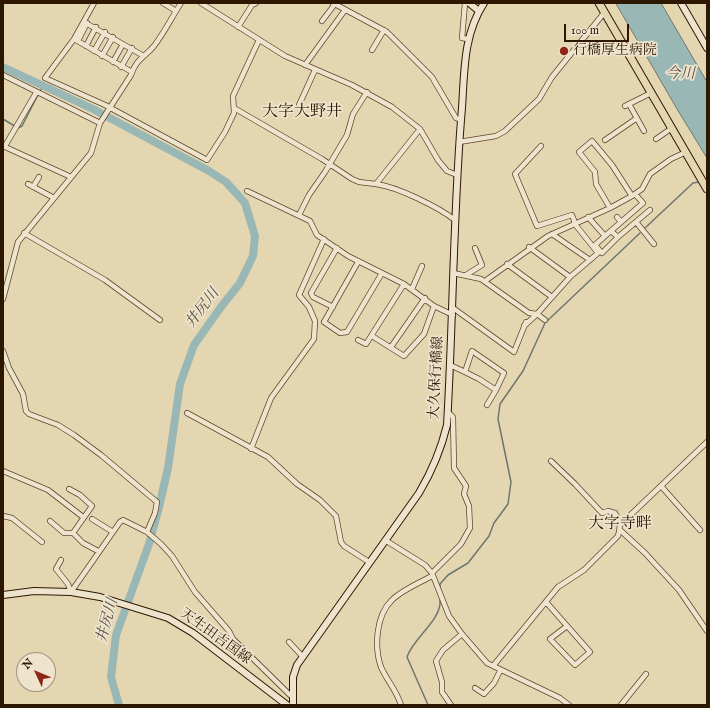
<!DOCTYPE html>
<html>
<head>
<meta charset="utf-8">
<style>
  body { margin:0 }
  #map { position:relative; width:710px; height:708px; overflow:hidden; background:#e5d6b2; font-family:"IM FELL English",serif }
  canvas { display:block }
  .frame { position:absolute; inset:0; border:4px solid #2d1700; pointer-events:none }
  .north { position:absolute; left:16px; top:652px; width:40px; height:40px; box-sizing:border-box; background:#eee4cd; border:1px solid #a1927b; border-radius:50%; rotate:314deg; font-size:11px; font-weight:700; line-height:16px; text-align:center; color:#2d1700 }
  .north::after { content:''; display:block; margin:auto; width:14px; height:18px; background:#8f2418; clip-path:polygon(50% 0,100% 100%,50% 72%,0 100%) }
  .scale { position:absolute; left:564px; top:24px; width:65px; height:18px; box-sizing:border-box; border:2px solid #2d1700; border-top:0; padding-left:5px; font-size:12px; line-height:14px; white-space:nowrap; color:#2d1700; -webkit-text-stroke:3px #eee4cd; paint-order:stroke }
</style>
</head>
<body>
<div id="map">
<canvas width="710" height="708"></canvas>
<div class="frame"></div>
<div class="north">N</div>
<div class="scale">100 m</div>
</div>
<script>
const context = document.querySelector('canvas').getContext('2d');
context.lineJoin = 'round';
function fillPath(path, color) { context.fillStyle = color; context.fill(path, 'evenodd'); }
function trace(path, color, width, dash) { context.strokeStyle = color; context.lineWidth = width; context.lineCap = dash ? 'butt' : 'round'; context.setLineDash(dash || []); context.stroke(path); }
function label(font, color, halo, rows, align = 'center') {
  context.font = font + ' "IM FELL English","Noto Serif JP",serif'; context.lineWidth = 3.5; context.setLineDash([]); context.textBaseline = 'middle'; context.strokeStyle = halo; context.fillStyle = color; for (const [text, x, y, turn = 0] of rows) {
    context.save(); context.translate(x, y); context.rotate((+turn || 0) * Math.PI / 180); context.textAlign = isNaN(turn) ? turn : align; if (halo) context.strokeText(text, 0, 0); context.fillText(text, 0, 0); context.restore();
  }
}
const water = new Path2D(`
  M616 3H661L707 82V158L677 109Z`);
fillPath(water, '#98b7b5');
trace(water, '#6d776d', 1);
trace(new Path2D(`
  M3 119 18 128 22 126 42 87
  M645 228 693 183 699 182
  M440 588V584L448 575 468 563 489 536 494 523 508 504 511 482 498 419 500 404 523 371 545 323 640 233
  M428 705 407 657C413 638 442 620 440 600`), '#6d776d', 1.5);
trace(new Path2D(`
  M3 67 93 109 209 171 226 182 245 203 255 236 253 256 240 283 221 307 194 345 180 384 168 468 159 507 149 544 116 635 111 677 119 705`), '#98b7b5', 8);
const street = new Path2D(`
  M94 3 74 39 45 78 105 105 207 160 225 132 234 113 233 96 259 40
  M163 3 176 11
  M201 3 285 56 352 85 392 107 420 129 438 160 447 171 457 175
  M333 3 387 32 432 77 456 118 461 120
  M465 3 462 38 468 39
  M322 21 335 4
  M84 22 142 55
  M238 27 252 5 256 3
  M74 39 132 72
  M78 41 87 23
  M86 46 96 27
  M372 50 384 30
  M94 51 105 32
  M102 56 113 37
  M113 62 123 44
  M305 65 345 10
  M121 67 132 48
  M3 75 100 123
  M629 104 644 131
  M299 105 315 70
  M625 106 651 93
  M234 108 322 159 352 179 359 182 376 184 420 129
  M656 139 672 128
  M605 140 637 118
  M459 142 496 136 505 131 539 99 552 77 604 13
  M3 146 71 177
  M5 146 36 93
  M541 146 515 174 537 226 572 215 575 223
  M28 184 54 198
  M376 184C398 187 438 207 455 220
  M33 187 39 177
  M247 191 310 221 317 235 348 256 404 284 434 306 453 315
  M610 208 596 184 595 172 579 152 592 141 612 165 632 196
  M299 215 309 195 325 172 347 135 353 114 367 92
  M588 217 605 236 643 203 635 194
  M617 217 621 222
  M636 222 654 244
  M24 233 105 280 160 320
  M552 234 590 260
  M605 236 595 245 602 253 618 237 611 231
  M618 237 650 210
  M529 247 570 277
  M358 262 324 322 340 333 347 332 382 273
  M507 264 552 297
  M453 273 481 279 529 313 537 314 570 277 598 253 574 223
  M466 275 482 265 475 248
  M485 281 548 236 610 208 632 196 642 189 650 174 671 159 686 152
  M412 289 422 266
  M3 299 18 242 91 153 100 123 131 75C136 59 145 57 154 46 164 33 172 17 181 3
  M333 307 313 297 311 293 337 248
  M453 308 514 352 526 322
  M524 326 537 314 545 320
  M372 336 404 356 424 334 434 306
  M358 340 366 344 404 284
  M391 347 425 298
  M3 351 9 368 23 394 26 411 29 414 58 425 74 435 101 455 157 502 155 513 147 532
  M450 365 465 372 472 351 504 373 496 390 479 379 465 372
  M487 405 496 390
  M187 413 268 457 297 484 320 500 336 516 341 542 344 546 369 562
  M251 449 271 398 314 339 315 321 309 307 299 295 324 239
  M3 471 48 490 83 517
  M661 486 700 530
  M69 489 80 495 92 506 73 533 83 543 98 551
  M3 516 12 518 42 542
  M92 519 113 532
  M50 521 64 533H73
  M621 524 707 442
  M620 530 645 553 679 590 707 631
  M385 540 425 565 432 573 449 616 462 634 487 663 560 698 569 705
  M61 560 56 569 68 584 71 592
  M432 573 461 544 470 528 469 506 464 494 466 486 454 468 453 417 448 412
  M71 592 120 522 123 520 147 532 161 544 172 556 195 592 229 631 233 639 290 695H293
  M546 602 590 652 575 665 550 639 567 626
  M289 642 303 657
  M493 666 558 587 584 570 618 536C621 526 620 522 615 513L608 511 602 513 575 484 551 461
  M475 688 484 694 494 683 500 671
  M401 705C396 689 387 681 381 667 374 647 376 615 392 600 402 590 419 583 432 576
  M451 705 442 692V682L436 661 443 650 462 634
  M621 705 646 674`);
const secondary = new Path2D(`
  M469 3 479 11
  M681 3 707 48
  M3 595 34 591 71 592 100 597 168 618 193 633 287 705
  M293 705V677L297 665 419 493C432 471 441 450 447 425 453 324 453 222 461 120 465 80 461 38 484 3`);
const primary = new Path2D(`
  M599 3 707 189`);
trace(street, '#5b472c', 6);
trace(secondary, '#2d1700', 8);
trace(primary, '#2d1700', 9);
trace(street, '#eee4cd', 4.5);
trace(secondary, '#eee4cd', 6);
trace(primary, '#e5d6b2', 7);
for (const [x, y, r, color] of [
  [564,51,5,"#8f2418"]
]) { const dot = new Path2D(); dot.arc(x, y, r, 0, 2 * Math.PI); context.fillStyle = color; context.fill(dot); trace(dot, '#eee4cd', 1.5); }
label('14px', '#2d1700', '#eee4cd', [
  ["行橋厚生病院",573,51]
], 'left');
label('14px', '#2d1700', '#eee4cd', [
  ["大久保行橋線",437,378,-87],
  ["天生田吉国線",215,637,36]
]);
label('italic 15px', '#524f3f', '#eee4cd', [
  ["今川",680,75],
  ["井尻川",203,309,-53],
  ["井尻川",108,621,-75]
]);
label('16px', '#2d1700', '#eee4cd', [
  ["大字大野井",302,113],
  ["大字寺畔",620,525]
]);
</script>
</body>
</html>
